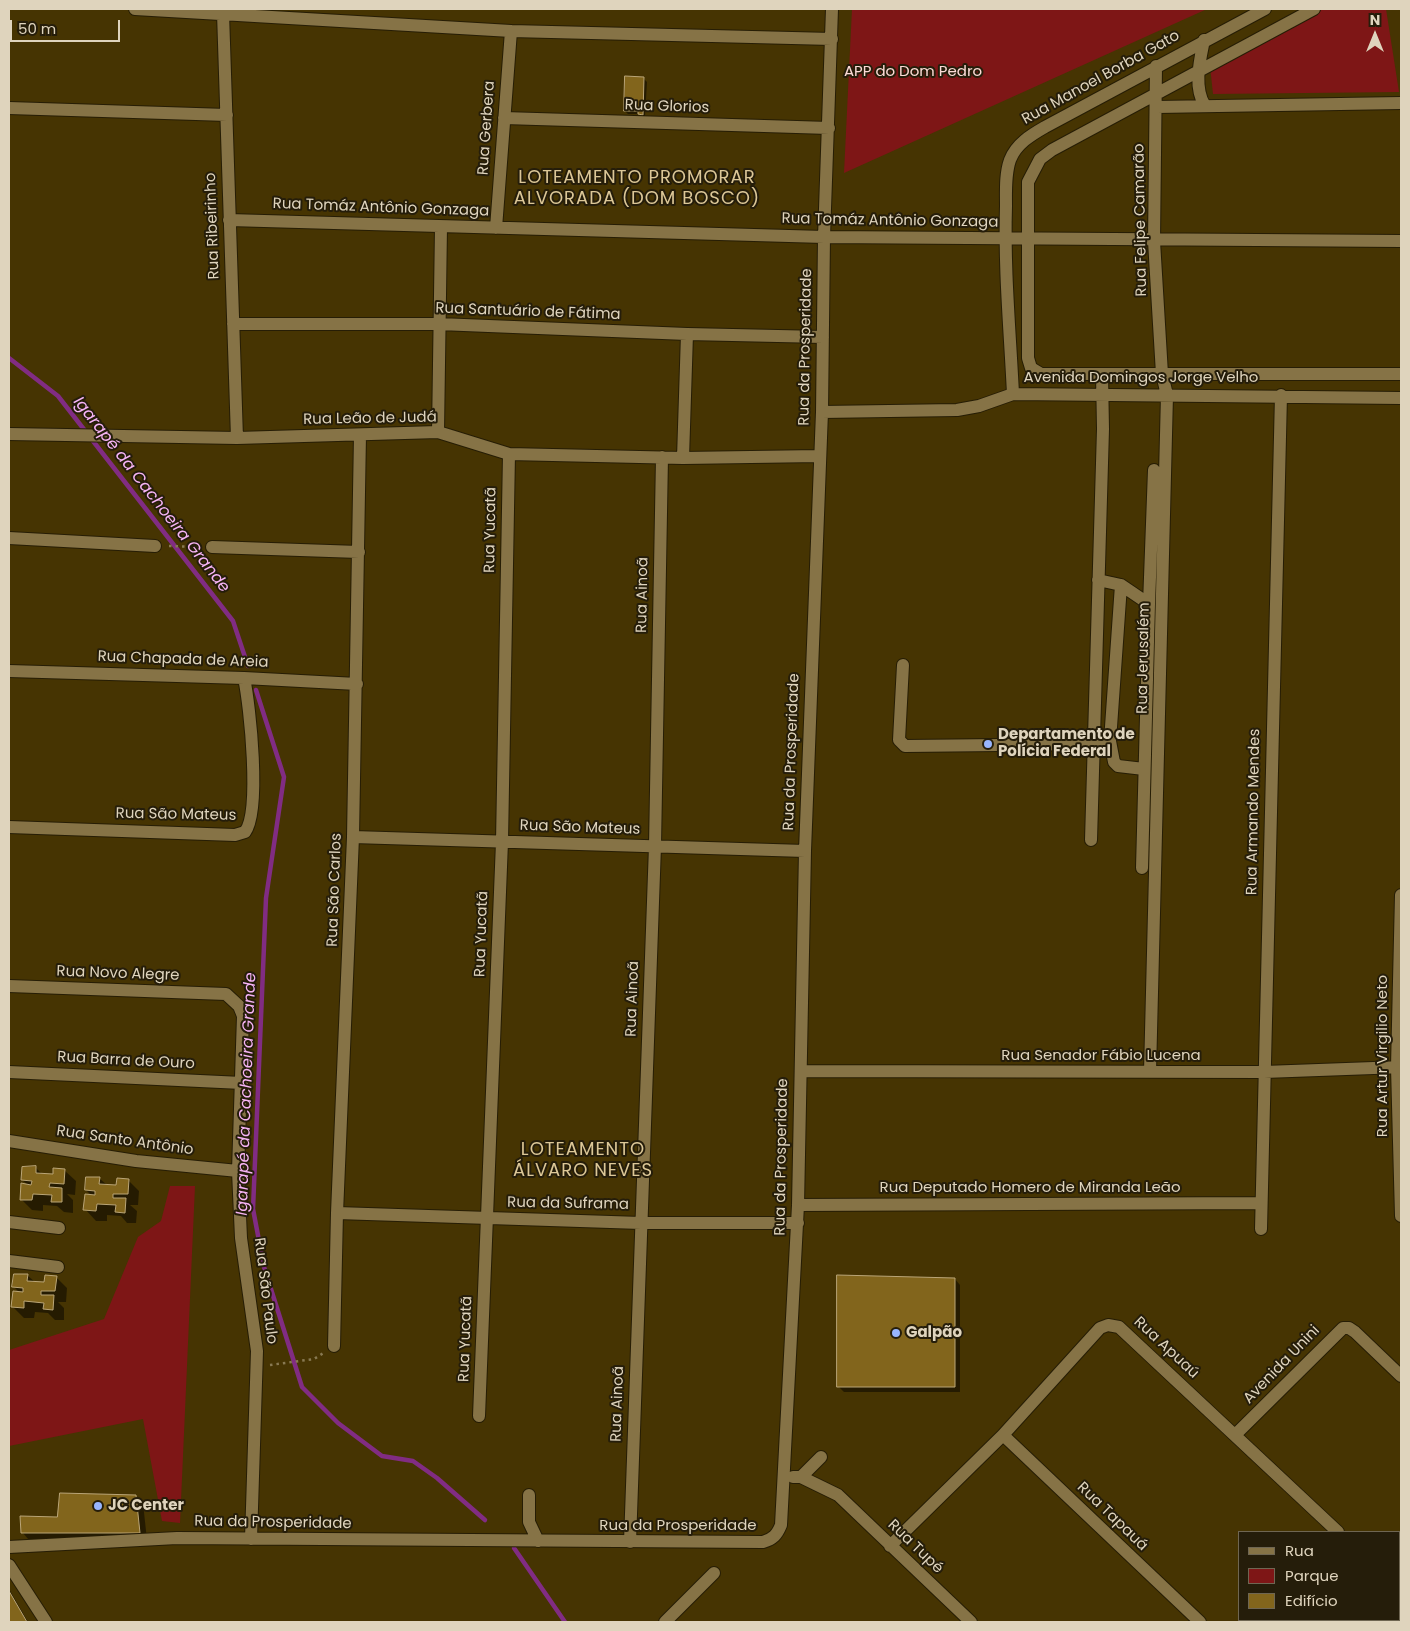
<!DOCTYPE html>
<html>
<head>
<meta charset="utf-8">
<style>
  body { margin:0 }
  #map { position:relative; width:1410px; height:1631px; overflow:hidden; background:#463402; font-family:Poppins,sans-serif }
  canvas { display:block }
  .frame { position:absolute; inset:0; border:10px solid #dfd4bd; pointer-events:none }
  .legend { position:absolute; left:1238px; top:1531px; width:162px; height:90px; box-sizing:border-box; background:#251d0a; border:1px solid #6f6652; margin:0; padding:6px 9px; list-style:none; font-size:15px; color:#dfd4bd }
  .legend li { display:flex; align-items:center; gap:10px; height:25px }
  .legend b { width:25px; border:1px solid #6f6652 }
  .north { position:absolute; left:1350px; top:10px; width:50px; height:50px; -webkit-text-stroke:4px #251d0a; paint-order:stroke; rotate:0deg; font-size:14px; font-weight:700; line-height:20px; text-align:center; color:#dfd4bd }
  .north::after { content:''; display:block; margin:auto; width:18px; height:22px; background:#dfd4bd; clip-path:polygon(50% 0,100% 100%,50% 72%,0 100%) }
  .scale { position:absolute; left:10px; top:20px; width:110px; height:22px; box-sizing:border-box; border:2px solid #dfd4bd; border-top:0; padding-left:6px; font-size:15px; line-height:18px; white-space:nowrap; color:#dfd4bd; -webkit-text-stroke:4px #251d0a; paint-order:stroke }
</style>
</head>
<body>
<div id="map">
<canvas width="1410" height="1631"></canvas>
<div class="frame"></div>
<ul class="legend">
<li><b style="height:6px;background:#867346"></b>Rua</li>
<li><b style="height:14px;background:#7e1616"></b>Parque</li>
<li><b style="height:14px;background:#82651c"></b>Edifício</li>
</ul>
<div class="north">N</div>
<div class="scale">50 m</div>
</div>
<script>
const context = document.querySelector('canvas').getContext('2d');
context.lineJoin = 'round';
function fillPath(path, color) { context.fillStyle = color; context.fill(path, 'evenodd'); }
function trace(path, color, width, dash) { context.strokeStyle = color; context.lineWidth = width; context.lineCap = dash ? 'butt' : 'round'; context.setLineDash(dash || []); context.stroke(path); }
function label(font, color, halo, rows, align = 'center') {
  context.font = font + ' Poppins,sans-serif'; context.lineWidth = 4; context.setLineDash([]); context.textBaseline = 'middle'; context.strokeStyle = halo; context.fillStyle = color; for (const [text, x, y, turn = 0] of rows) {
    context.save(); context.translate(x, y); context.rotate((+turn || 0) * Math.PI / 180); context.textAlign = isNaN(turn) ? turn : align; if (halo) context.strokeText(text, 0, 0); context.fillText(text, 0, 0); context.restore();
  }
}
fillPath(new Path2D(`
  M852 9H1207L844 173Z
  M1320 9H1386L1399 92 1213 94 1210 66Z
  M170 1186H195L180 1523 162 1521 143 1419 9 1446V1350L104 1319 138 1237 161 1221Z`), '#7e1616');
fillPath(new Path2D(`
  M643 78 647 82 645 117 639 114H628L625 111Z
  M36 1168 43 1175 54 1176 64 1170 76 1181 75 1195 67 1194 73 1200V1213L64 1212 57 1206 43 1205V1211L32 1210 21 1199 28 1185 22 1180Z
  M99 1178 107 1185 118 1186 128 1180 139 1191 138 1205H130L137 1211 136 1223H127L121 1216 107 1215V1221H96L85 1209 92 1196 86 1190Z
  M27 1275 35 1282 45 1283 56 1277 67 1288 66 1302H58L64 1308V1320H55L48 1313 35 1312 34 1318H24L12 1306 20 1293 14 1287Z
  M955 1279 960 1285V1392H844L839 1387Z
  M135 1496 143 1503 147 1540H29L22 1532 58 1518Z
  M9 1589 28 1622H9Z`), '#0007');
trace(new Path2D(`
  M9 358 58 396 233 621 248 666
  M256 690 284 777 266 898 253 1209 264 1267 302 1387 338 1423 382 1456 413 1461 437 1478 485 1520
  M514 1548 565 1622`), '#812c83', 4.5);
const building = new Path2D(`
  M625 76 644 77 643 115 638 114V111H624Z
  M36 1166V1173L53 1174V1168L65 1169 64 1184 50 1183 49 1187 62 1188V1202H51L52 1195 33 1194 32 1200H20L21 1183 31 1185 32 1181 21 1180 22 1167Z
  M86 1177H100L99 1184 116 1185 117 1178 129 1179 128 1194H113V1198H126L125 1213 115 1212 116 1205 97 1204 96 1211 83 1210 85 1194 95 1195V1191L85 1190Z
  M14 1274H28L27 1281 44 1282 45 1275 57 1276 55 1291H41V1295H54L53 1310 43 1309 44 1303 24 1301V1308L11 1307 13 1291 23 1292V1288L12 1287Z
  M837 1275 955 1278V1387H837Z
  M60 1493 136 1495 140 1533H21L20 1516 57 1517Z
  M9 1591 27 1622H9Z`);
fillPath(building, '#82651c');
trace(building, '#baa577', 1);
const minor = new Path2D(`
  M135 9 511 31 832 39
  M1314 9 1052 150 1040 159 1028 182V358L1031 368 1041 374H1401
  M223 13 237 438
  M1204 40C1200 60 1193 87 1205 106
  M1157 107 1401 103
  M9 108 227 115
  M504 118 829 128
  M229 220 824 237 1401 241
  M496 228 511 31
  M233 324H439L687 334 823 337
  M1013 394C1010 332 1004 269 1006 206 1006 191 1005 174 1010 160 1016 144 1031 135 1045 127L1265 9
  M822 412 957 410 979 406 1013 394 1401 398
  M438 432 441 227
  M9 434 237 438 438 432 509 454 683 458 819 456
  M683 458 687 334
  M9 538 155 546
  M212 547 359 552
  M1098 580 1121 585 1149 604 1142 868
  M1121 585 1110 741 1114 762 1118 766 1144 769
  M1149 604 1154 470
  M903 665 899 740 905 746 1094 744 1110 741
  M9 671 244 678 357 684
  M9 827 235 835 245 832C261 811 250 706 244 678
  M353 837 805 851
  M1091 840 1103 429 1102 374
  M1401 895 1397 1067 1401 1216
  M9 986 226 994 239 1006 243 1016 238 1171 241 1238 257 1351 251 1539
  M801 1071 1264 1072 1401 1067
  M9 1072 242 1083
  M1150 1072 1167 395 1162 374 1154 241 1156 66
  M9 1141 136 1161 238 1171
  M798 1205 1261 1203
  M337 1213 641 1223H798
  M9 1222 59 1228
  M1261 1229 1281 395
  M9 1261 58 1267
  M334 1346 337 1213 353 837 360 435
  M479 1416 502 842 509 454
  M1003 1435 1200 1622
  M1235 1435 1343 1328H1349L1355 1332 1401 1376
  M793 1477H801L821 1457
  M801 1477 838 1495 971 1622
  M529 1495V1522L538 1541
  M630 1542 655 846 662 457
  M890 1546 1003 1435 1100 1328 1108 1325 1119 1327 1338 1532
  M9 1547 177 1538 763 1542C773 1539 777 1535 781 1525L798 1205 805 851 822 412 824 237 832 9
  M9 1565 46 1622
  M1399 1589 1401 1591
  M665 1622 714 1573`);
trace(minor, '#261d05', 14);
trace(new Path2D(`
  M169 546 201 547
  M270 1365 314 1359 325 1352`), '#887952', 2.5, [2.5, 4]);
trace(minor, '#867346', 12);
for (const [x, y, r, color] of [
  [988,744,5,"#98b5fd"],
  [896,1333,5,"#98b5fd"],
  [98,1506,5,"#98b5fd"]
]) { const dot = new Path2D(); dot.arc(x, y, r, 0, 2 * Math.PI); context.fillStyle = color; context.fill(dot); trace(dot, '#251d0a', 2); }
label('15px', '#fcdbd6', '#251d0a', [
  ["APP do Dom Pedro",913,72]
]);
label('15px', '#dfd4bd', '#251d0a', [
  ["Rua Manoel Borba Gato",1101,78,-29],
  ["Rua Glorios",667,107,2],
  ["Rua Gerbera",487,128,-86],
  ["Rua Tomáz Antônio Gonzaga",381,208,2],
  ["Rua Felipe Camarão",1141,220,-91],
  ["Rua Tomáz Antônio Gonzaga",890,221,1],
  ["Rua Ribeirinho",213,226,-92],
  ["Rua Santuário de Fátima",528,312,2],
  ["Rua da Prosperidade",806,347,-89],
  ["Avenida Domingos Jorge Velho",1141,378],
  ["Rua Leão de Judá",370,419,-1],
  ["Rua Yucatã",491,530,-89],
  ["Rua Ainoã",643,595,-89],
  ["Rua Jerusalém",1144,658,-89],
  ["Rua Chapada de Areia",183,660,2],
  ["Rua da Prosperidade",792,752,-88],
  ["Rua Armando Mendes",1254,812,-89],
  ["Rua São Mateus",176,815,1],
  ["Rua São Mateus",580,828,2],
  ["Rua São Carlos",335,890,-88],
  ["Rua Yucatã",482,934,-88],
  ["Rua Novo Alegre",118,974,2],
  ["Rua Ainoã",633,999,-88],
  ["Rua Senador Fábio Lucena",1101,1056],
  ["Rua Artur Virgilio Neto",1383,1056,-90],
  ["Rua Barra de Ouro",126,1061,3],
  ["Rua Santo Antônio",125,1141,8],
  ["Rua da Prosperidade",782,1157,-89],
  ["Rua Deputado Homero de Miranda Leão",1030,1188],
  ["Rua da Suframa",568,1204,1],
  ["Rua São Paulo",265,1291,83],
  ["Rua Yucatã",466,1339,-88],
  ["Rua Apuaú",1166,1348,43],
  ["Avenida Unini",1282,1365,-46],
  ["Rua Ainoã",618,1404,-88],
  ["Rua Tapauá",1112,1517,44],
  ["Rua da Prosperidade",273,1523,1],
  ["Rua da Prosperidade",678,1526],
  ["Rua Tupé",915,1547,44]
]);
label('bold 15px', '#dfd4bd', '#251d0a', [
  ["Departamento de",998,735],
  ["Polícia Federal",998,752],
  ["Galpão",906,1333],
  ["JC Center",108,1506]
], 'left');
label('italic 16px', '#f6b4f5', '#251d0a', [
  ["Igarapé da Cachoeira Grande",151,495,52],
  ["Igarapé da Cachoeira Grande",247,1094,-88]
]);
context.letterSpacing = '1px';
label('18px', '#dcc797', '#251d0a', [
  ["LOTEAMENTO PROMORAR",637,178],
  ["ALVORADA (DOM BOSCO)",637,199],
  ["LOTEAMENTO",583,1150],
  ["ÁLVARO NEVES",583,1171]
]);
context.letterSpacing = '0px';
</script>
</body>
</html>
